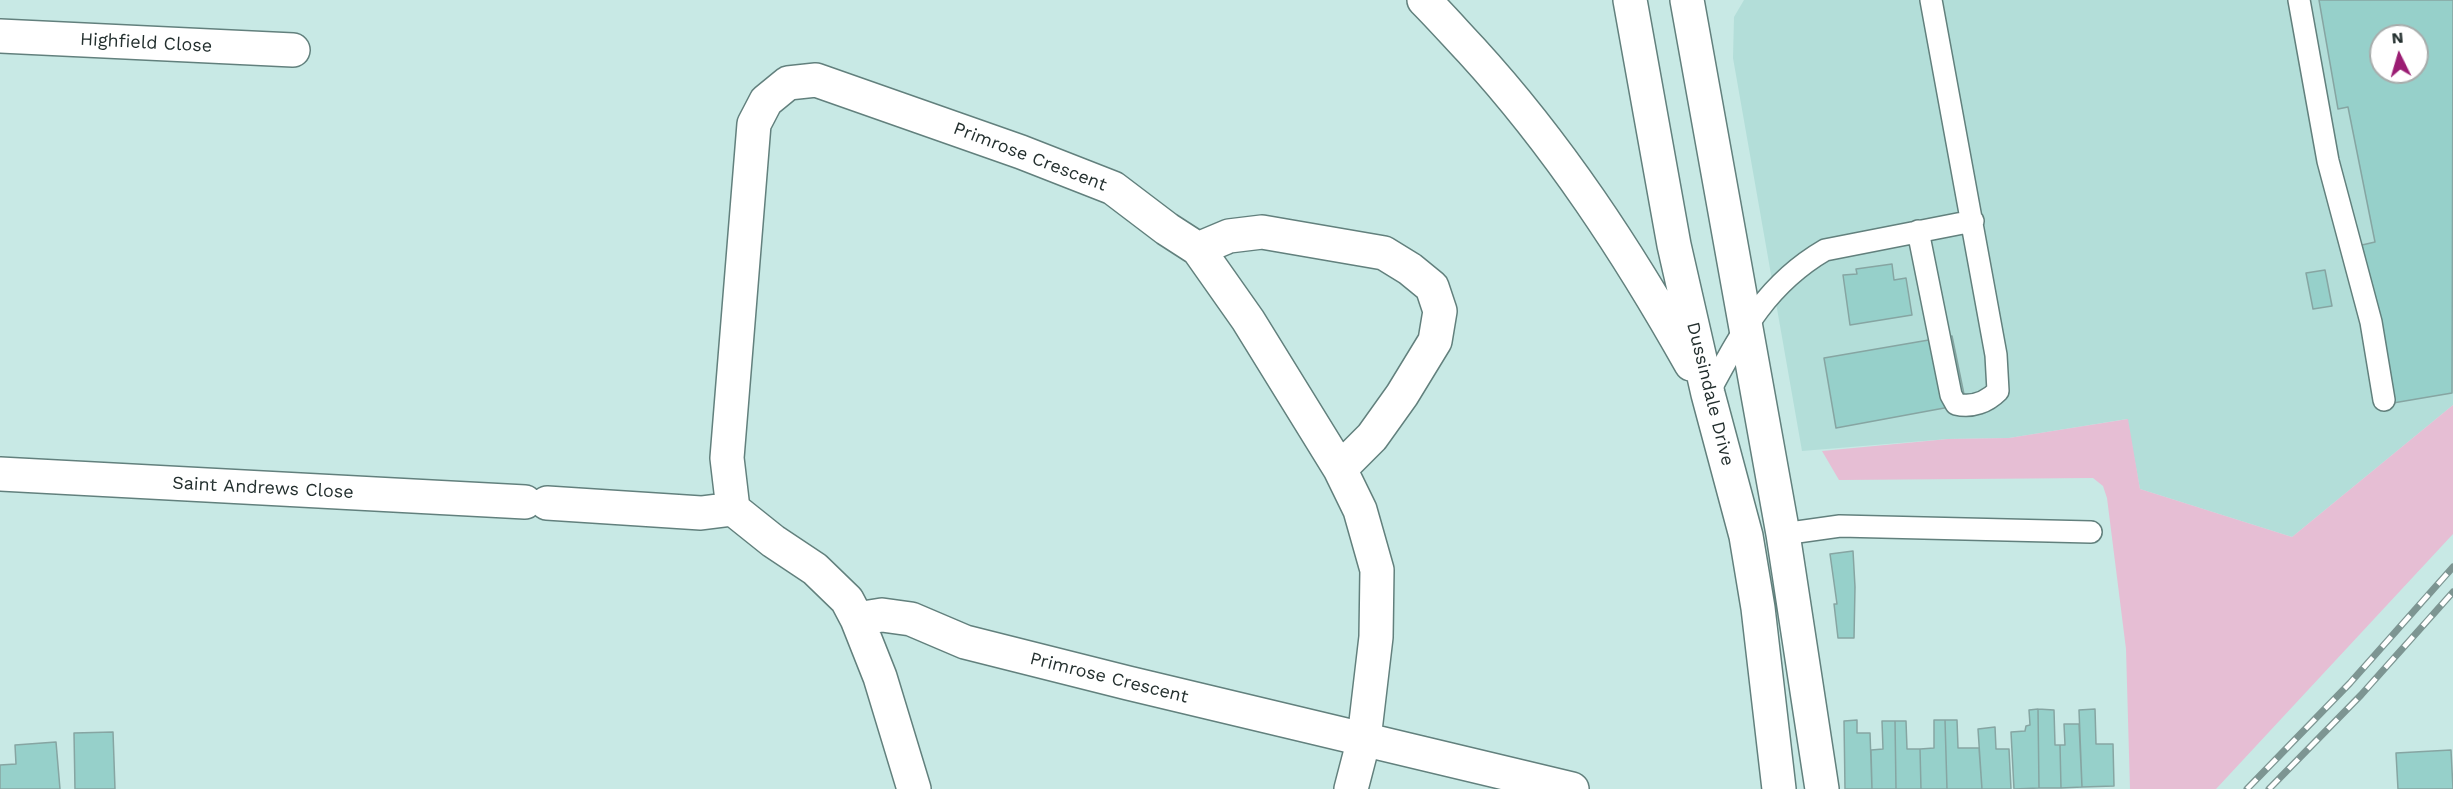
<!DOCTYPE html>
<html>
<head>
<meta charset="utf-8">
<style>
  body { margin:0 }
  #map { position:relative; width:2453px; height:789px; overflow:hidden; background:#c8e9e5; font-family:"Work Sans",sans-serif }
  canvas { display:block }
  .north { position:absolute; left:2369px; top:24px; width:60px; height:60px; box-sizing:border-box; background:#fff; border:2px solid #a7acab; border-radius:50%; rotate:355deg; font-size:16px; font-weight:700; line-height:24px; text-align:center; color:#232f2e }
  .north::after { content:''; display:block; margin:auto; width:21px; height:27px; background:#9b1d73; clip-path:polygon(50% 0,100% 100%,50% 72%,0 100%) }
</style>
</head>
<body>
<div id="map">
<canvas width="2453" height="789"></canvas>
<div class="north">N</div>
</div>
<script>
const context = document.querySelector('canvas').getContext('2d');
context.lineJoin = 'round';
function fillPath(path, color) { context.fillStyle = color; context.fill(path, 'evenodd'); }
function trace(path, color, width, dash) { context.strokeStyle = color; context.lineWidth = width; context.lineCap = dash ? 'butt' : 'round'; context.setLineDash(dash || []); context.stroke(path); }
function label(font, color, halo, rows, align = 'center') {
  context.font = font + ' "Work Sans",sans-serif'; context.lineWidth = 4.5; context.setLineDash([]); context.textBaseline = 'middle'; context.strokeStyle = halo; context.fillStyle = color; for (const [text, x, y, turn = 0] of rows) {
    context.save(); context.translate(x, y); context.rotate((+turn || 0) * Math.PI / 180); context.textAlign = isNaN(turn) ? turn : align; if (halo) context.strokeText(text, 0, 0); context.fillText(text, 0, 0); context.restore();
  }
}
fillPath(new Path2D(`
  M1744 0H2453V405L2292 537 2140 489 2127 419 2009 438 1948 439 1802 451 1733 58 1734 17ZM2381 36H2417V72H2381Z`), '#b3ded9');
fillPath(new Path2D(`
  M2453 405V534L2216 789H2130L2126 649 2107 498 2103 486 2093 478 1839 480 1822 451 1948 439 2009 438 2128 419 2140 489 2292 537Z`), '#e6bed4');
const building = new Path2D(`
  M2319 0H2453L2452 393 2393 403 2362 245 2375 242 2348 107 2338 109ZM2381 36H2417V72H2381Z
  M1892 264 1894 280 1906 278 1912 315 1850 325 1843 275 1857 274 1856 269Z
  M2325 270 2332 306 2313 309 2306 273Z
  M1952 336 1966 404 1836 428 1824 358Z
  M1853 551 1855 587 1854 638H1838L1834 604H1837L1830 554Z
  M2038 709 2054 710 2055 745H2060L2061 788H2039Z
  M2038 709 2039 788 2014 789 2011 732 2025 731 2026 726 2030 725 2029 710Z
  M2095 709 2096 744H2113L2114 786 2082 787 2079 710Z
  M1857 720V733H1870L1872 789H1845L1844 721Z
  M1934 720H1945L1947 789H1921L1920 749 1934 748Z
  M1945 720H1957L1958 748H1979L1982 789H1947Z
  M1882 721H1895L1896 789H1872L1871 750 1883 749Z
  M1895 721H1906L1907 749H1920L1921 789H1896Z
  M2064 724H2079L2082 787 2061 788 2060 745H2065Z
  M1995 727 1996 749H2009L2011 789H1982L1978 729Z
  M113 732 115 789H75L74 733Z
  M56 742 60 789H0V765L16 764 15 745Z
  M2451 750 2453 789H2398L2396 753Z`);
fillPath(building, '#96d0ca');
trace(building, '#86a5a2', 1.5);
const service = new Path2D(`
  M2299 0 2328 161 2371 322 2384 400
  M1918 231 1951 395 1956 404C1972 408 1987 402 1998 391L1996 355 1931 0
  M1708 394C1740 335 1765 285 1825 250L1973 221
  M1783 534 1840 526 2091 532`);
const minor = new Path2D(`
  M0 36 293 50
  M1198 249 1229 236 1262 232 1384 253 1410 269 1432 287 1440 311 1435 341 1402 395 1372 437 1340 469
  M0 474 525 502
  M547 503 701 513 733 509
  M857 619 882 615 911 619 965 642 1128 683 1572 789
  M914 789 880 677 857 619 847 600 815 569 773 541 733 509 727 458 754 124 766 101 788 83 816 80 1021 152 1113 188 1167 229 1198 249 1248 320 1340 469 1360 510 1377 570 1376 637 1364 739 1351 789`);
const trunk = new Path2D(`
  M1424 0C1440 16 1455 33 1471 50 1558 145 1628 252 1691 364
  M1630 0 1674 245 1708 394 1746 536 1758 608 1779 789
  M1687 0 1783 534 1822 789`);
trace(service, '#62807d', 24);
trace(minor, '#62807d', 36);
trace(trunk, '#62807d', 36);
trace(service, '#fff', 21);
trace(minor, '#fff', 33);
trace(trunk, '#fff', 33);
const rail = new Path2D(`
  M2247 789 2350 683 2453 567
  M2269 789 2361 695 2453 592`);
trace(rail, '#7d9592', 7);
trace(rail, '#fff', 4.5, [14]);
label('18px', '#232f2e', '#fff', [
  ["Highfield Close",146,43,3],
  ["Primrose Crescent",1030,157,21],
  ["Dussindale Drive",1710,394,76],
  ["Saint Andrews Close",263,488,3],
  ["Primrose Crescent",1109,678,14]
]);
</script>
</body>
</html>
